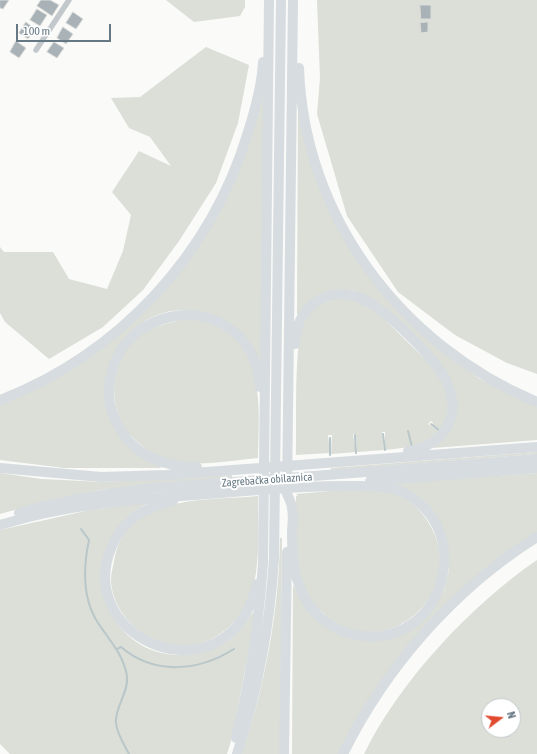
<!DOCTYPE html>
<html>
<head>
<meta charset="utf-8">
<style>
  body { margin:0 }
  #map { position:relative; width:537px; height:754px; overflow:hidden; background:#fafaf8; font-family:"Asap Condensed",sans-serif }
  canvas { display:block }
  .north { position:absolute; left:481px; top:698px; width:40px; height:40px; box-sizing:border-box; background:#fff; border:1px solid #c1c9cd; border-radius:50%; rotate:74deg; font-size:11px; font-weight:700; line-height:16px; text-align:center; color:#657883 }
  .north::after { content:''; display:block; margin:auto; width:14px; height:18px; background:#e24a30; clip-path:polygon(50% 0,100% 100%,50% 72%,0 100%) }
  .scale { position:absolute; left:16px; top:24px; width:95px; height:18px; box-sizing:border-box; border:2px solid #657883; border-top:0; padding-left:5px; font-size:12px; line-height:14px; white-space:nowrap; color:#657883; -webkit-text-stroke:3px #fff; paint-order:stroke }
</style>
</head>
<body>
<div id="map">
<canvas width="537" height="754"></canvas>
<div class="north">N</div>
<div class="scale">100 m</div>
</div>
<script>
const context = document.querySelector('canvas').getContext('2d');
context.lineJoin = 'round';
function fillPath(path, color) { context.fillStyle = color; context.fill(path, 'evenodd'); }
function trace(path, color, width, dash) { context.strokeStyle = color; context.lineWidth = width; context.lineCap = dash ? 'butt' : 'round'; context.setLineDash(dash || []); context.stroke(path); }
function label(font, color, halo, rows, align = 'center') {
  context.font = font + ' "Asap Condensed",sans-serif'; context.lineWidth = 4; context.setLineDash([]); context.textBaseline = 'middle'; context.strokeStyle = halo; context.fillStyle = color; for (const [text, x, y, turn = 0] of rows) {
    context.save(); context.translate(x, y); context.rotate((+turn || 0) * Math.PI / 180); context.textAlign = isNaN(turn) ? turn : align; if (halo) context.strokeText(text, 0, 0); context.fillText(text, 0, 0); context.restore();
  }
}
fillPath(new Path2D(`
  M166 0H245V7L240 16 194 22Z
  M317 0H537V374L507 363 455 335 398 292 347 216 317 114 320 78Z
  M206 47 249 65 238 123 216 183 179 241 143 290 103 327 49 359 5 322 0 313V247L4 252H53L69 279 107 289 123 251 131 215 112 192 139 151 171 166 150 137 129 128 111 98 140 97Z
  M264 83 261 364C237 309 169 289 126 337 112 352 105 371 107 392 107 398 106 408 108 414 110 417 114 420 117 422 126 432 157 458 161 468H64L0 460V404L23 395 149 307 170 284 191 257 236 178 254 125Z
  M298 107 303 127 362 267 391 304 419 332 456 362 480 379 537 406V440L433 448 442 440 452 384 361 294 352 290H339L297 315Z
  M338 298 358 301 382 317 428 362 443 383 449 401 446 419 440 431 432 425 433 423 431 421 428 424 439 431C425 446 405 448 385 450V432H382L384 450 357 452 356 434H353L356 452 331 454 332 435H328L330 453 296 455C297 429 293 332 306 316 315 305 325 302 338 298Z
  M185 319C195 320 206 321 215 325 266 347 259 414 258 458 223 461 183 471 149 452 108 430 102 366 138 337 152 326 168 323 185 319Z
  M537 452V454L331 470V468Z
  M0 473 42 479 103 482 232 475V478L101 490 47 501 0 514Z
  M537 473V533L447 603 339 754H292L293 585 304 605 359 640H375L389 638 429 614 444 590 449 570V553L445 534 391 483Z
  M331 491C346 491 371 487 385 491 406 496 422 509 431 527 469 597 380 668 322 612 319 609 314 606 311 602 299 583 298 560 296 538H297L296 536V496H298L296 494Z
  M258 496C258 525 260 556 254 584 238 646 168 670 125 617 117 607 111 593 111 579 111 573 113 567 114 561 117 545 123 529 137 520 173 496 217 500 258 496Z
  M151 502C62 542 104 672 197 653 211 651 227 644 237 633 244 627 248 618 254 611L251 638 233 734 227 754H10L0 744V530L90 510Z
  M280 538H282L280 754H242C265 684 279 612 280 538Z
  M537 560V754H364C399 682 471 605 537 560ZM489 706H513V730H489Z`), '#dbdfd7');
trace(new Path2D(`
  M431 424 440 431
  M408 431 412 447
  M383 434 385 450
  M355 435 356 453
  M330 438V455
  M81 529 89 540C83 568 82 598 98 623 110 641 123 654 127 676 129 692 114 709 116 723 117 734 124 744 129 754
  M117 649 121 647C155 676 199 671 234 649`), '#b9c7ca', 2);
const building = new Path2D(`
  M0 0H9L3 9 0 8Z
  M41 0H50L59 5 52 16 37 6Z
  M420 5H431V19H421Z
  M37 9 47 15 40 26 30 20Z
  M73 12 83 19 76 29 66 23Z
  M26 22 35 29 28 39 19 33Z
  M428 22V32L421 33 420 23Z
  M63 27 73 34 66 44 57 38Z
  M16 41 26 48 19 58 10 52Z
  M54 42 64 48 57 58 47 52Z`);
fillPath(building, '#a8b2b7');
trace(building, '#dcdcda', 1);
trace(new Path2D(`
  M36 50 69 0`), '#c3c8cc', 5.5);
trace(new Path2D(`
  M299 68C304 217 401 345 537 402
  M295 344C296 326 301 312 316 302 329 293 345 292 360 298 385 308 438 360 448 385 462 418 441 447 408 451
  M0 400C119 354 211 255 248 132 255 110 262 86 263 62
  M197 467C167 467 139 458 122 432 111 416 107 398 110 380 120 309 220 290 252 355 257 365 259 376 260 387
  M0 468 101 477 167 475 537 447
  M370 481 537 468
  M287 494 293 0
  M173 501C146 507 123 519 112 546 71 642 229 704 257 584
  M19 513C64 500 109 493 155 488L537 459
  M0 525C80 500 163 498 245 491 280 488 314 486 349 486 368 486 386 485 404 493 476 530 445 644 363 636 342 634 322 623 309 605 294 583 292 558 292 533 292 525 294 516 292 509 292 504 289 498 287 494
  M236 738C250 681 259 622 263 563L269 0
  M237 754C258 690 270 625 274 558L281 0
  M284 754 287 552
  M343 754C386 667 454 589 537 537`), '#d6dcdf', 10);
label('11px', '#657883', '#fff', [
  ["Zagrebačka obilaznica",267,480,-4]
]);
</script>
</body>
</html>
